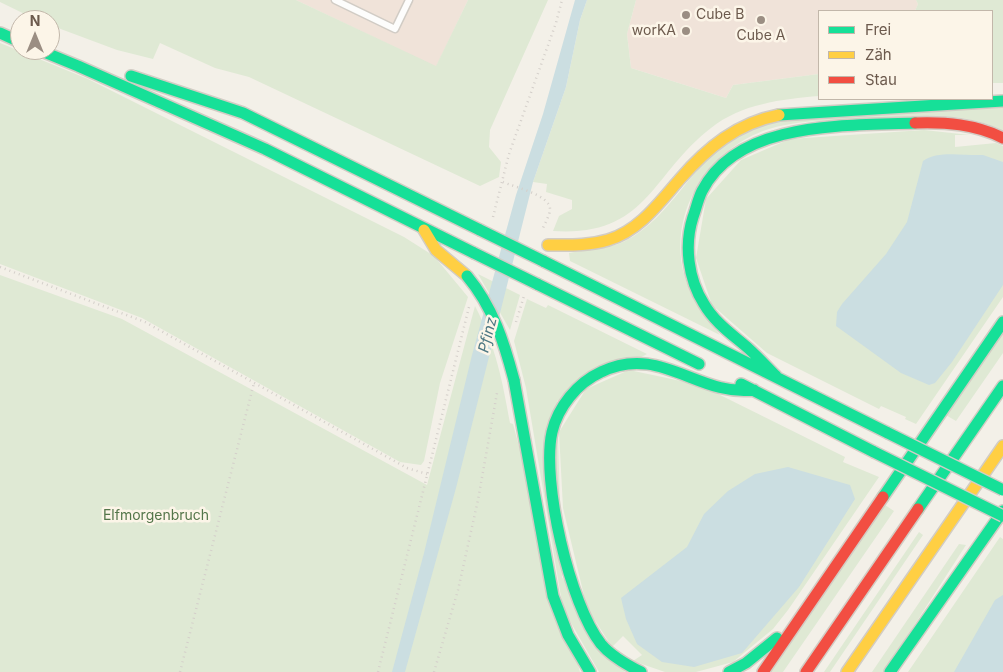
<!DOCTYPE html>
<html>
<head>
<meta charset="utf-8">
<style>
  body { margin:0 }
  #map { position:relative; width:1003px; height:672px; overflow:hidden; background:#f3f0e8; font-family:Inter,sans-serif }
  canvas { display:block }
  .legend { position:absolute; left:818px; top:10px; width:175px; height:90px; box-sizing:border-box; background:#fcf5e8; border:1px solid #c2b7aa; margin:0; padding:6px 9px; list-style:none; font-size:15px; color:#6c5a4d }
  .legend li { display:flex; align-items:center; gap:10px; height:25px }
  .legend b { width:25px; border:1px solid #c2b7aa }
  .north { position:absolute; left:10px; top:10px; width:50px; height:50px; box-sizing:border-box; background:#fcf5e8; border:1px solid #c2b7aa; border-radius:50%; rotate:0deg; font-size:14px; font-weight:700; line-height:20px; text-align:center; color:#6c5a4d }
  .north::after { content:''; display:block; margin:auto; width:18px; height:22px; background:#9b8e83; clip-path:polygon(50% 0,100% 100%,50% 72%,0 100%) }
</style>
</head>
<body>
<div id="map">
<canvas width="1003" height="672"></canvas>
<ul class="legend">
<li><b style="height:6px;background:#16e098"></b>Frei</li>
<li><b style="height:6px;background:#ffcf43"></b>Zäh</li>
<li><b style="height:6px;background:#f24e42"></b>Stau</li>
</ul>
<div class="north">N</div>
</div>
<script>
const context = document.querySelector('canvas').getContext('2d');
context.lineJoin = 'round';
function fillPath(path, color) { context.fillStyle = color; context.fill(path, 'evenodd'); }
function trace(path, color, width, dash) { context.strokeStyle = color; context.lineWidth = width; context.lineCap = dash ? 'butt' : 'round'; context.setLineDash(dash || []); context.stroke(path); }
function label(font, color, halo, rows, align = 'center') {
  context.font = font + ' Inter,sans-serif'; context.lineWidth = 5; context.setLineDash([]); context.textBaseline = 'middle'; context.strokeStyle = halo; context.fillStyle = color; for (const [text, x, y, turn = 0] of rows) {
    context.save(); context.translate(x, y); context.rotate((+turn || 0) * Math.PI / 180); context.textAlign = isNaN(turn) ? turn : align; if (halo) context.strokeText(text, 0, 0); context.fillText(text, 0, 0); context.restore();
  }
}
fillPath(new Path2D(`
  M296 0H468L436 67Z
  M636 0H916L918 4 915 11H819V74L733 85 726 98 631 68 627 34Z`), '#f0e3d9');
fillPath(new Path2D(`
  M0 0H296L436 66 468 0H548L490 130 489 147 501 162 499 177 480 186 249 77 215 68 160 43 153 59 117 50 50 25V20H37L0 2Z
  M587 0H636L627 34 631 68 726 98 733 85 819 74V96C782 99 741 104 711 128 650 175 648 237 553 231L559 216 572 209V200L546 192 547 184 533 182 566 87 580 20Z
  M916 0H1003V83H992V11H915L918 4Z
  M0 43 88 79 404 237 434 256 468 297 440 383 424 461 421 465 400 462 142 318 0 264Z
  M1003 108V131C965 111 921 116 880 119 842 121 799 118 763 131 705 153 667 216 685 277 691 300 706 317 720 335L570 261 569 253C588 249 607 250 625 241 673 217 691 161 737 136 775 115 821 116 863 114 910 111 956 110 1003 108Z
  M924 130 970 135H955V147L996 143 1003 146V297L916 424 905 419 906 417 881 406 879 409 767 353 712 305 696 258 706 199 741 160 790 139Z
  M478 274 520 295 510 330Z
  M0 275 122 319 427 485 475 306C496 347 502 379 510 423L513 424 580 672H0Z
  M527 299 546 308 548 305 647 354 557 401 562 577 625 672H599L563 609 526 388 514 341Z
  M1003 328V353L956 421 944 414Z
  M629 370 700 385 841 455 845 457 843 462 879 477 788 610 773 629 733 662 696 672H665L633 661 642 655 623 636 612 647 587 608 563 508 559 432 586 389Z
  M882 503 894 511 783 672H767Z
  M919 532 923 535 830 672H824Z
  M1000 537 1003 539V672H908Z
  M959 544 966 545 884 672H872Z`), '#dfe9d4');
fillPath(new Path2D(`
  M575 0H587L580 20 566 87 533 182 456 488 405 672H392L424 553 472 355 516 195 543 114Z
  M983 155 1003 162V285L952 362 935 383 929 385 901 373 843 331 836 326 837 312 842 304 886 254 907 222 923 161C937 150 965 156 983 155Z
  M788 467 850 485 855 499 799 587 742 653 694 667 662 662 637 644 626 619 621 598 687 547 704 514 728 491 755 474Z
  M1003 595V672H954L995 600Z`), '#cbdee1');
const lane = new Path2D(`
  M335 0 395 29 409 0`);
const fast = new Path2D(`
  M0 33 20 42
  M39 50 78 66
  M78 66 265 149 474 253
  M131 76 243 113 480 230
  M779 115 1003 101
  M543 261 888 433
  M537 284 699 364
  M776 376C767 367 759 358 749 349 733 335 715 323 704 304 688 279 684 245 693 217 696 209 698 199 702 191 738 120 847 126 915 123
  M514 380 553 596 568 635 590 672
  M741 384 874 452
  M883 497 1003 322
  M918 509 1003 386
  M641 672C627 665 611 656 601 644 570 605 541 481 552 432 558 407 577 383 601 372 660 343 698 397 754 390
  M729 672 746 663 777 638
  M890 672 1003 511`);
const slow = new Path2D(`
  M424 230 436 250 467 276
  M548 245C569 245 588 246 608 240 639 231 659 203 680 179 707 148 737 123 779 115
  M847 672 1003 446`);
const jam = new Path2D(`
  M915 123C946 122 975 124 1003 138
  M763 672 883 497
  M806 672 918 509`);
trace(lane, '#d1ccc5', 9);
trace(fast, '#d2ccc4', 14);
trace(slow, '#d2ccc4', 14);
trace(jam, '#d2ccc4', 14);
trace(new Path2D(`
  M503 182C514 187 550 195 550 209 550 215 545 223 543 228
  M493 217 509 154 556 23 562 0
  M0 267 145 322 407 468 427 474
  M516 322 524 296
  M180 672 254 383
  M378 672 469 307
  M434 672 458 590 478 500 497 393`), '#d4cfca', 2.5, [1, 4]);
trace(lane, '#fdfdfc', 6);
trace(fast, '#16e098', 11);
trace(slow, '#ffcf43', 11);
trace(jam, '#f24e42', 11);
const fastBridge = new Path2D(`
  M480 230 543 261
  M474 253 537 284
  M467 276C493 307 504 342 514 380
  M888 433 1003 490
  M874 452 1003 516`);
trace(fastBridge, '#d2ccc6', 14, []);
trace(fastBridge, '#16e098', 11);
for (const [x, y, r, color] of [
  [686,15,5,"#9b8e83"],
  [761,20,5,"#9b8e83"],
  [686,31,5,"#9b8e83"]
]) { const dot = new Path2D(); dot.arc(x, y, r, 0, 2 * Math.PI); context.fillStyle = color; context.fill(dot); trace(dot, '#fcf5e8', 2); }
label('14px', '#6c5a4d', '#fcf5e8', [
  ["Cube B",696,15],
  ["worKA",676,31,"right"],
  ["Cube A",761,36,"center"]
], 'left');
label('14px', '#54764a', '#fcf5e8', [
  ["Elfmorgenbruch",156,516]
]);
label('italic 15px', '#4d7783', '#fcf5e8', [
  ["Pfinz",488,335,-76]
]);
</script>
</body>
</html>
